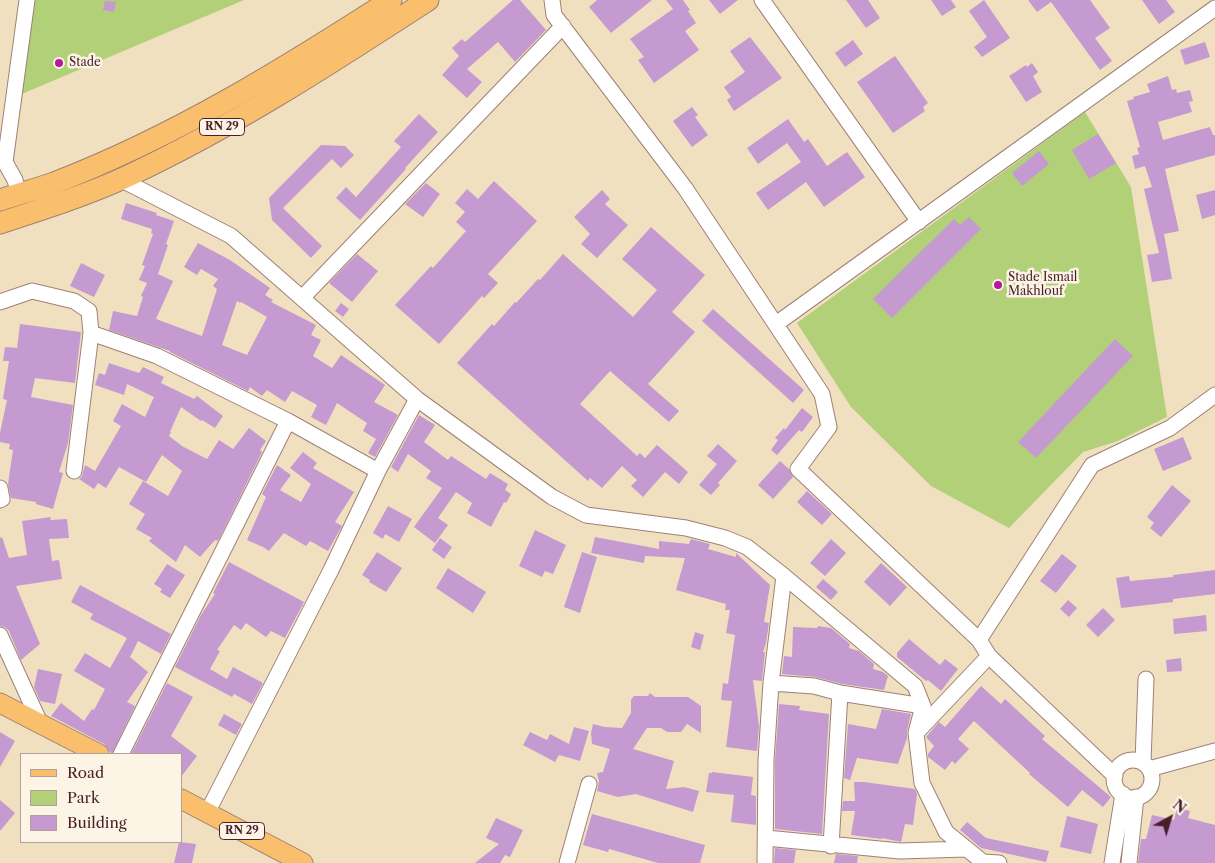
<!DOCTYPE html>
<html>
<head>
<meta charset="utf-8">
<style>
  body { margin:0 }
  #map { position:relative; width:1215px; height:863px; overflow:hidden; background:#f1e0c0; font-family:"Libre Caslon Text",serif }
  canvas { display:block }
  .legend { position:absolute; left:20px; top:753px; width:162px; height:90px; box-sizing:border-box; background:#fcf5e5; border:1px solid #b59f9b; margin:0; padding:6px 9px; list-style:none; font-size:15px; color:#4a1f2b }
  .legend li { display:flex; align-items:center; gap:10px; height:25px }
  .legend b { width:25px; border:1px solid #b59f9b }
  .north { position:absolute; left:1145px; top:793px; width:50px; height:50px; -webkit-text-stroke:4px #fcf5e5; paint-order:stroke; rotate:39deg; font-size:14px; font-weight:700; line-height:20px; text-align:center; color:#4a1f2b }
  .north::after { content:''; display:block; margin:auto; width:18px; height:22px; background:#4a1f2b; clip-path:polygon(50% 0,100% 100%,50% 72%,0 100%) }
</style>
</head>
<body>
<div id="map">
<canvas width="1215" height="863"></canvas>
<ul class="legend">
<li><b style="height:6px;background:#f9bf6c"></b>Road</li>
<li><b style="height:14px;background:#b1d078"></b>Park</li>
<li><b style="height:14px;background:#c49ad1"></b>Building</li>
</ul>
<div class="north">N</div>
</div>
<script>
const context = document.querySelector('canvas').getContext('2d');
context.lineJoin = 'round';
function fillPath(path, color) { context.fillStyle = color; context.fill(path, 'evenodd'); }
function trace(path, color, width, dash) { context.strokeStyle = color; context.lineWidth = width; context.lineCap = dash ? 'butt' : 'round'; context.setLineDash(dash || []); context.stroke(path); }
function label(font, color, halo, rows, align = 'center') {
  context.font = font + ' "Libre Caslon Text",serif'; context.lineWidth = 5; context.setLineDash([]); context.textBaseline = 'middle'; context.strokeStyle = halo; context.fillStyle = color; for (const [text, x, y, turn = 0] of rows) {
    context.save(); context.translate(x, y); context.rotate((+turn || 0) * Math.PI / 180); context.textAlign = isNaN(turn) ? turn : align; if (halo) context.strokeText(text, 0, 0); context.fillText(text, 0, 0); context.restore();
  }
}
fillPath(new Path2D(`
  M28 0H244L17 96Z
  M1085 112 1131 187 1167 417 1118 441 1083 452 1009 528 931 486 851 407 797 323Z`), '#b1d078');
fillPath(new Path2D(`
  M513 0H520L546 30 515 62 498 42 467 69 482 82 467 98 442 75 459 56 452 48 462 39 465 42Z
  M597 0H652L611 33 589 7Z
  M666 0H683L690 10 688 11 696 23 685 31 699 50 654 83 638 60 644 57 630 39 673 9Z
  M709 0H738L720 14Z
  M846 0H868L880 18 866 28Z
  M931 0H951L956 7 942 16Z
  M984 0 1010 38 982 57 974 47 987 37 969 11Z
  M1028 0H1090L1110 28 1095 38 1112 61 1100 70 1051 2 1037 12Z
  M1142 0H1166L1175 12 1159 24Z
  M105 1 116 2 114 12 103 10Z
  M750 37 782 78 734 111 727 100 731 97 724 87 745 72 730 51Z
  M853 40 863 54 845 67 835 53Z
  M1205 42 1210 57 1185 65 1180 50Z
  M895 56 928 103 923 107 925 111 893 133 857 82Z
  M1032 63 1038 72 1033 76 1042 92 1026 102 1009 76 1026 65 1027 67Z
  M1168 76 1172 90 1176 89 1177 93 1190 90 1193 101 1189 102 1192 112 1158 122 1163 140 1210 127 1213 135H1215V155L1165 169 1179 231 1164 234 1172 279 1152 282 1147 255 1159 253 1144 189 1152 187 1145 166 1135 169 1132 156 1139 154 1137 148 1140 147 1127 101 1134 99 1133 97 1150 92 1147 84Z
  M692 107 698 115 695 117 708 135 692 147 673 121Z
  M419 114 438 132 405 168 406 169 360 220 336 198 346 187 356 197 401 147 394 141Z
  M788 119 804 142 808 139 827 166 847 152 865 177 824 207 806 182 768 210 756 193 801 162 787 143 758 164 747 148Z
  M1098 134 1116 163 1089 179 1072 150Z
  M321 145 345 146 354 155 341 168 332 159 283 208 322 246 311 258 272 220 269 198Z
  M1039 151 1049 164 1022 186 1012 173Z
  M494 181 537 221 488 274 498 283 484 298 482 296 439 344 395 305 431 266 433 268 466 231 456 222 465 212 455 203 467 189 478 199Z
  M426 183 440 194 423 217 405 204Z
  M602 190 610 199 605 204 628 225 597 258 581 244 590 234 574 217Z
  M1215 190V215L1202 219 1196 195Z
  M126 203 157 213 156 215 174 221 166 244 168 245 158 274 173 281 156 319 202 336 217 289 213 286 218 279 201 269 197 275 184 267 198 243 230 260 270 288 265 295 273 300 271 302 316 325 311 335 321 340 313 356 332 368 341 355 385 385 374 402 398 415 375 457 368 453 376 439 363 431 367 423 337 403 326 425 311 417 317 405 292 391 285 402 267 390 262 396 250 387 248 391 170 352V351L109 330 113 311 137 316 143 297 141 296 147 283 139 280 145 266 142 265 153 234 151 233 152 229 121 219ZM237 301 240 303 241 302 267 317 247 355 222 345Z
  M969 217 981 229 892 318 873 299 954 219 960 225Z
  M651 227 705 275 672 312 695 332 648 384 679 411 669 422 610 371 580 404 637 456 640 453 645 458 657 445 688 472 679 484 665 472 643 497 631 486 637 480 622 466 602 488 590 478 588 481 457 363 492 324 494 326 515 302 516 303 538 279 540 280 563 254 633 317 657 290 622 259Z
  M357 254 378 271 352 302 329 283Z
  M81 263 105 275 94 297 70 286Z
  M341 303 349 309 343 317 335 311Z
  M713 309 804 390 793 403 702 321Z
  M20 324 81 332 75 383 35 378 31 397 73 405 68 443 59 472 63 473 53 509 36 504V502L11 498 8 484 13 450 9 449 10 444 0 442V433L7 400 3 399 9 361H3L5 347 17 348Z
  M1115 339 1133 356 1036 458 1018 442Z
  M109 363 139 373 143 367 164 377 161 383 194 399 197 396 223 416 215 428 202 420 201 421 181 407 170 432H171L169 436 182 446 207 459 219 440 233 449 249 428 266 441 260 450 262 452 219 539 217 541 215 540 200 557 185 545 176 562 149 541 152 538 136 529 145 514 129 504 143 481 168 496 182 471 162 455 146 482 119 467 106 488 98 483 94 489 79 479 82 476 85 465 95 471 121 426 113 421 122 404 145 417 154 397 127 384 124 395 95 385 99 373 105 375Z
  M802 408 813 417 802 432 799 430 777 455 771 450 778 440 775 438 784 428 785 430Z
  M419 415 435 425 424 442 448 460 451 456 486 479 490 473 508 484 505 490 511 494 506 503 504 502 491 527 467 513 472 503 456 492 438 518 448 525 435 543 414 527 442 488 426 478 431 471 408 454 398 472 391 467Z
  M1183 437 1192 459 1163 471 1154 449Z
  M718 444 737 461 718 483 720 485 711 495 699 485 717 464 707 456Z
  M303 452 317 463 313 468 354 492 335 522 342 526 328 551 310 541 306 546 284 533 269 551 263 547 247 540 266 497 262 494 277 465 291 475 280 490 301 502 311 484 290 468Z
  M780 461 789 469 793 477 773 499 758 485Z
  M1172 485 1191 501 1161 537 1150 528 1154 523 1147 517Z
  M807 491 832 514 822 525 797 502Z
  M388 506 412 519 399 542 385 534 383 539 373 533Z
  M51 517 50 520 67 519 69 538 49 539 52 561 59 560 62 579 16 586 40 644 21 660 9 631 5 627 0 626V538L2 537 9 558 27 555 22 521Z
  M535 530 566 545 553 574 545 571 542 577 519 566Z
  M595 537 659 549V541L689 544 691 539 710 544 708 549 736 557V553L770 585 764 622 769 623 766 643 763 652H765L762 681 753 680 759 726 757 751 726 747 732 701 721 700 723 683 728 684 735 635 726 633 730 610H725L726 604 676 590 685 558 645 556 644 563 591 553Z
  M440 538 452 547 444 559 432 550Z
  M831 539 846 553 825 576 810 563Z
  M377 552 402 568 386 592 369 582 370 580 362 575Z
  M582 552 597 557 580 613 564 607Z
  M1062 554 1077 566 1056 593 1040 581Z
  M229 562 304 602 285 638 271 631 266 637 246 623 241 630 234 625 217 650 220 651 210 669 227 679 233 667 263 683 252 704 234 694 232 697 175 667 201 615 215 594 213 593Z
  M881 563 907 587 890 606 864 582Z
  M167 564 185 575 170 598 160 592 162 589 154 584Z
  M448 568 486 592 473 613 436 588Z
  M1215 570V594L1173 599V602L1121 608 1116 578 1129 576 1130 581 1173 577V575Z
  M823 579 838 592 831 600 816 587Z
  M80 585 171 634 161 654 138 641 130 657 148 672 127 702 135 706 112 754 104 744 51 716 61 703 84 721 92 709 94 710 105 689 74 671 85 653 110 668 127 638 90 619 93 614 71 602Z
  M1068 600 1077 608 1069 617 1060 609Z
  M1103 608 1115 620 1098 637 1086 625Z
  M1206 615 1207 631 1174 634 1173 619Z
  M818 626 831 628 850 644 849 648 859 651 874 664 873 669 883 672 888 676 884 690 842 684 815 677 782 674 784 656 792 657 793 627 817 628Z
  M695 632 704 635 700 650 691 647Z
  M909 639 940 665 945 659 958 669 941 691 928 680 926 681 897 657V653Z
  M1181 658 1182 671 1167 672 1166 660Z
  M38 669 62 674 55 704 40 701 34 687Z
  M167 683 193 697 171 736 197 756 181 777V754H131Z
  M981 686 1001 704 1005 699 1045 736 1042 739 1111 797 1103 807 1082 790 1068 807 1029 774 1030 773 974 721 958 739 969 749 955 764 952 761 945 770 928 757V754L934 746 926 737 939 722 945 727Z
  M650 693 655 697H688L701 706V733L687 724 681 732H667L661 728H647L633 749 674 761 666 789 684 787 699 791 693 812 636 794 618 797 597 791 599 781 597 773 603 772 610 749 592 744 591 733 593 724 605 727 622 728 631 713V700L634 696H648Z
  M779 704 800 706 799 710 829 714 822 834 775 829V760Z
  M882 709 911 714 907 731V738L898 764 857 758 850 780 844 778 848 724 876 729Z
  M224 714 242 724 236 735 218 725Z
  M574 727 589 731 580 761 559 755 555 762 523 745 530 732 547 740 550 734 569 744Z
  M0 732 15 741 0 767Z
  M712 772 753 777 751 795 756 796V825L731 822 734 795 706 792 709 773H712Z
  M854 782H864L915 789 917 794 913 825 905 824 901 842 882 838V839L851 835 855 811H842L843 801H855Z
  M0 800 15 813 0 831Z
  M1177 808 1190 811 1188 818 1215 825V863H1138L1141 839H1146L1152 815 1174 820Z
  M592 814 705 845 700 863H658L609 849 608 852 583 845Z
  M1067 816 1098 824 1091 854 1060 847Z
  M496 818 523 830 510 857 505 855 500 863H475L499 844 486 838Z
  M967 822 986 838 1049 851 1046 862 981 848 960 830Z
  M179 842 196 844 192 863H174Z
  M775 848 796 850 794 863H774Z
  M836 854 858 856 857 863H834Z`), '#c49ad1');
const minor = new Path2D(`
  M552 0 554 15 685 188 822 394 829 427 798 469 979 640 989 656 917 732
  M762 0 919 222
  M120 179 231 236 417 399 552 497 586 515 686 528 725 538 747 547 784 576 915 686 923 706 916 733 922 783 946 832 983 862 999 863
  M19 194 15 180 5 162 27 0
  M302 298 563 26
  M0 302 32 291 74 301 89 311 91 333 74 471
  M776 324 1215 8
  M91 333 157 356 288 421 121 754
  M288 421 378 471
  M0 488 2 499 0 500
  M0 635 41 725
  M979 640 1092 465 1170 428 1215 395
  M989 656 1115 776
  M771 683 814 686 840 693 923 706
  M1114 779a19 19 0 1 1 38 0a19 19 0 1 1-38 0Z
  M1143 762 1146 679
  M1149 769 1215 751
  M207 813 331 570 378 471 417 399
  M766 838 900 851 966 849
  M831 846 840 693
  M567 863 589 784
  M765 863 766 760 771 683 784 576
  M1112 863 1123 794
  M1129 863 1136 797`);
const major = new Path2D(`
  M0 703 99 754
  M181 799 303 863`);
const highway = new Path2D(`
  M0 200C18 194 37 189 54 183 174 137 284 69 391 0
  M0 223C43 209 87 195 128 176 233 127 331 63 428 0`);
trace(minor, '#9e8076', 17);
trace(major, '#9e8076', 21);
trace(highway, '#9e8076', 23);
trace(minor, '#fff', 15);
trace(major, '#f9bf6c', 19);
trace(highway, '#f9bf6c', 21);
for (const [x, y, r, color] of [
  [59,63,5,"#b5179e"],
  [998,285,5,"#b5179e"]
]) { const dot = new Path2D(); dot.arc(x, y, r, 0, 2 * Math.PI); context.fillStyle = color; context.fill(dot); trace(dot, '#fcf5e5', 2); }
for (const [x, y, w] of [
  [222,127,45],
  [242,831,45]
]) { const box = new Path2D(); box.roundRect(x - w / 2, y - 8.5, w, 17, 4); context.fillStyle = '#fcf5e5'; context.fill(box); trace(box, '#4a1f2b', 1); }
label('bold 11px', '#4a1f2b', null, [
  ["RN 29",222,127],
  ["RN 29",242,831]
]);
label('12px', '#4a1f2b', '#fcf5e5', [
  ["Stade",69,63],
  ["Stade Ismail",1008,278],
  ["Makhlouf",1008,292]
], 'left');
</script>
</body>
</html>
